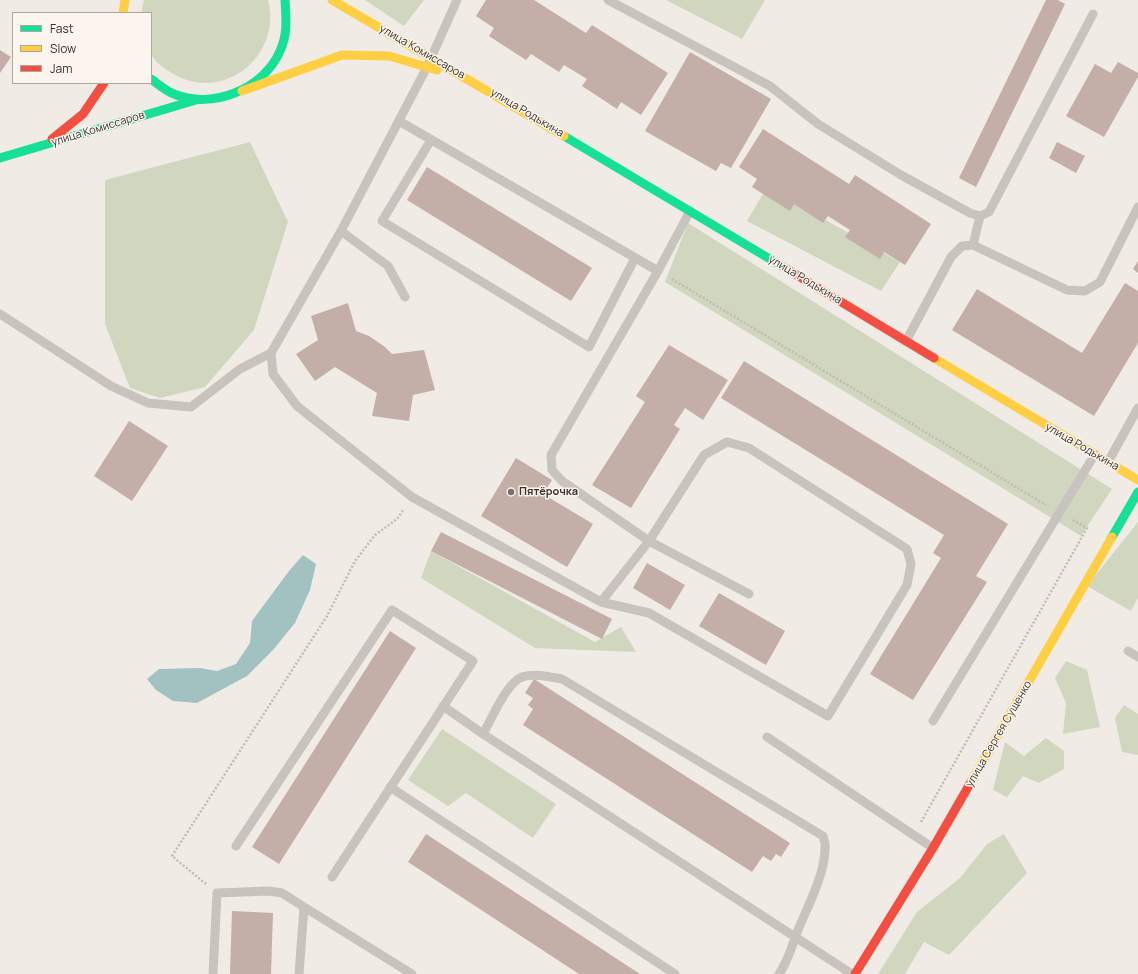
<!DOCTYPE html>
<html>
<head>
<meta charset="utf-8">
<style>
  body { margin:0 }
  #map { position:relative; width:1138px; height:974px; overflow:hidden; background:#f0ebe5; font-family:Manrope,sans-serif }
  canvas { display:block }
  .legend { position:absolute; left:12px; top:12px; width:140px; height:72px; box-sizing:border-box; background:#fbf5ee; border:1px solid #aea6a0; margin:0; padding:5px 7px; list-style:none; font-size:12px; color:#3b302b }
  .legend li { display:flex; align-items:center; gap:8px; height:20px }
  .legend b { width:20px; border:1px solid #aea6a0 }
</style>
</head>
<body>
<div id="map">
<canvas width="1138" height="974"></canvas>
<ul class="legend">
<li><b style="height:5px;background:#16e098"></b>Fast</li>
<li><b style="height:5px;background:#ffcf43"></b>Slow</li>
<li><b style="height:5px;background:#f24e42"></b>Jam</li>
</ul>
</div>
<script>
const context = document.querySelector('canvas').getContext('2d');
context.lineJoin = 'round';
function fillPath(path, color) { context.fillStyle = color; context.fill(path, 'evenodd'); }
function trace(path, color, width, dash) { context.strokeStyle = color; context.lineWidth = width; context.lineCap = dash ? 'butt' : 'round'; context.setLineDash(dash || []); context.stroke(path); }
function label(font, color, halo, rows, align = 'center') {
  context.font = font + ' Manrope,sans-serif'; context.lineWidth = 3; context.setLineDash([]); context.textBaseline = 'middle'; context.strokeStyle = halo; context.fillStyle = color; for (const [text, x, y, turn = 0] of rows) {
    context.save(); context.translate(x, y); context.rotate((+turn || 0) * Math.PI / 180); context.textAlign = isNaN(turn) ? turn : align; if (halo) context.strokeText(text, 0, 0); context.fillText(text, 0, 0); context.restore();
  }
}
fillPath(new Path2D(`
  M144 0H268C271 9 271 21 269 30 259 75 210 98 170 72 163 68 153 60 151 53 148 44 151 23 151 13H141Z
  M365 0H424L404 26Z
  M666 0H765L742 39Z
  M250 142 288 222 254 330 205 387 160 398 130 388 105 324V180Z
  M767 187 900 262 881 291 747 221Z
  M688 223 1112 489 1081 536 665 282Z
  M1138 522V598L1131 611 1087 586Z
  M431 551 595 642 621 627 636 652 535 648 421 578Z
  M1066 661 1087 670 1100 727 1063 734 1066 703 1055 678Z
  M1124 705 1138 714V755L1122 752 1115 718Z
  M442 729 556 804 533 838 466 793 448 806 408 780Z
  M1046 738 1064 751V769L1039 783 1023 776 1007 797 993 790 1005 742 1024 756Z
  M1004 834 1027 873 949 955 924 942 905 974H878L917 912 960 878 987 844Z`), '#d1d6bf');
fillPath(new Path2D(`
  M303 555 316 564 310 590 295 623 273 650 247 676 197 703 173 701 156 690 147 679 159 669 200 668 217 671 236 664 250 643 252 621 289 571Z`), '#a1c2c1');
fillPath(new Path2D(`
  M486 0H534L586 33 592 25 668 73 641 115 621 102 617 109 582 86 587 79 564 65 559 72 531 54 526 60 489 36 494 28 476 16Z
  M1046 0H1058L1065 4 976 187 959 178Z
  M0 50 11 57 0 73Z
  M690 52 771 99 731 168 721 163 716 171 645 131Z
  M1118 62 1138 73V77L1104 137 1066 116 1095 64 1111 73Z
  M763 129 849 184 855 175 931 224 905 265 884 252 880 259 845 237 850 230 828 216 823 223 794 204 790 211 752 187 757 179 739 167Z
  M1057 142 1085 156 1076 173 1049 158Z
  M427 167 592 268 571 301 407 200Z
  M1138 261V273L1133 269Z
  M1125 283 1138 291V343L1094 416 952 330 977 289 1082 353Z
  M348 303 356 331 369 336 385 347 392 354 424 350 435 390 413 395 409 421 372 416 377 393 335 367 315 381 296 354 318 340 311 316Z
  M669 345 728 380 703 420 685 408 674 425 680 429 631 508 592 485 645 402 636 396Z
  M744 361 1008 524 976 576 987 582 913 700 870 674 941 558 933 553 944 535 721 398Z
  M129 421 168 446 132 501 94 476Z
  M516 458 552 480 543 494 593 524 567 567 481 516Z
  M441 532 612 619 602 639 431 551Z
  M647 563 685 585 670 610 633 588Z
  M719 593 785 631 766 665 699 626Z
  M390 631 416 648 279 864 252 847Z
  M534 679 790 843 781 857 776 854 771 861 763 856 752 872 523 725 533 709 528 705 533 698 525 693Z
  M426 834 640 974H579L408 862Z
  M232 911 273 913 271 974H230Z`), '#c3afa7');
trace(new Path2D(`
  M672 279 1046 505
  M921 822 1087 528 1073 520
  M206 884 172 856 327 616 355 561 375 535 397 519 404 509`), '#c2bbb6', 2.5, [2, 2]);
trace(new Path2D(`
  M608 0 770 86 818 124 901 175 970 213 980 216 989 212 1093 14
  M399 121 658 271
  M431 140 382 221 589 347 635 258
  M341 231 271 353 273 374 297 406 412 497 601 602 649 613 828 716 907 585 911 564 907 549 749 448 727 442 704 455 649 541 562 481 552 470 551 455 658 271 690 211
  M973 245 980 216
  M405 297 388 266 341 231 427 67 457 0
  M0 314 111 386 148 403 191 407 240 369 271 353
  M906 341 951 257 962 246 973 245 1067 290 1085 291 1100 282 1138 207
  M1108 462 1138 408
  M601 602 649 541 749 594
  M1128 651 1138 657
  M443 706 483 734
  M933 721 1095 454
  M767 737 933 848
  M390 787 675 974
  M236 846 392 610 473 661 332 877
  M304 907 412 974
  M213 974 217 893 269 891 282 893 304 907 299 974
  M779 974C788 961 791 949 796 935 806 909 825 876 825 848 826 844 824 840 823 836L562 679C550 677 534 673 522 677 507 682 491 720 483 734L852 974`), '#c9c3be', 9);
trace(new Path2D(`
  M151 79C158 84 166 91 174 94 212 110 264 89 280 51 288 34 286 18 285 0
  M564 136 785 268
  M0 158 196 100
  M1112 537 1138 492`), '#16e098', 9);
trace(new Path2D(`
  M332 0 564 136
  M123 13 125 0
  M242 91 342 55 389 56 437 70
  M934 358 1138 480
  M971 782 1112 537`), '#ffcf43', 9);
trace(new Path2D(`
  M52 139 83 114 104 83
  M785 268 934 358
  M855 974 933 848 971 782`), '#f24e42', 9);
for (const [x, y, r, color] of [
  [511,492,4,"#7a716c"]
]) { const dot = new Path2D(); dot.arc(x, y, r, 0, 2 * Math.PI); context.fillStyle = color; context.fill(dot); trace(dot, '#fbf5ee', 1.5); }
label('11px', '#3b302b', '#fbf5ee', [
  ["улица Комиссаров",422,52,30],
  ["улица Родькина",527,113,31],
  ["улица Комиссаров",98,129,-17],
  ["улица Родькина",805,280,31],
  ["улица Родькина",1082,447,30],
  ["улица Сергея Сущенко",999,734,-60]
]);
label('bold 11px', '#3b302b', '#fbf5ee', [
  ["Пятёрочка",519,492]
], 'left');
</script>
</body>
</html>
